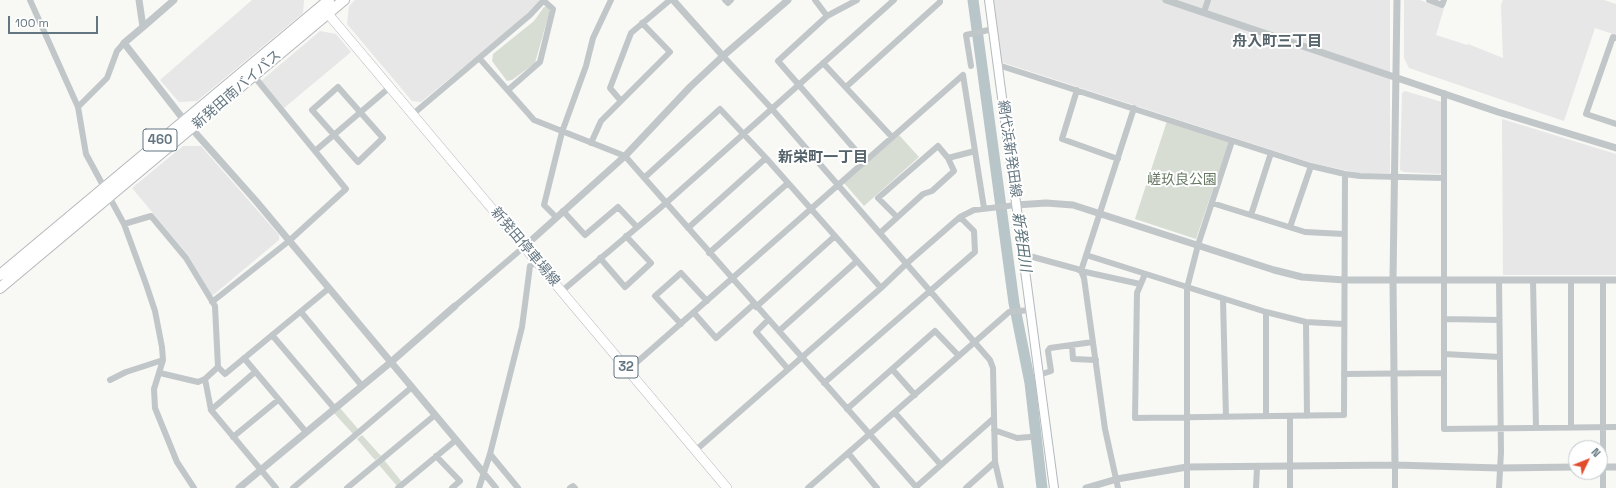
<!DOCTYPE html>
<html>
<head>
<meta charset="utf-8">
<style>
  body { margin:0 }
  #map { position:relative; width:1616px; height:488px; overflow:hidden; background:#f8f8f5; font-family:"Space Grotesk",sans-serif }
  canvas { display:block }
  .north { position:absolute; left:1568px; top:440px; width:40px; height:40px; box-sizing:border-box; background:#fff; border:1px solid #c1c8cc; border-radius:50%; rotate:47deg; font-size:11px; font-weight:700; line-height:16px; text-align:center; color:#637580 }
  .north::after { content:''; display:block; margin:auto; width:14px; height:18px; background:#e14c2c; clip-path:polygon(50% 0,100% 100%,50% 72%,0 100%) }
  .scale { position:absolute; left:8px; top:16px; width:90px; height:18px; box-sizing:border-box; border:2px solid #637580; border-top:0; padding-left:5px; font-size:12px; line-height:14px; white-space:nowrap; color:#637580; -webkit-text-stroke:3px #fff; paint-order:stroke }
</style>
</head>
<body>
<div id="map">
<canvas width="1616" height="488"></canvas>
<div class="north">N</div>
<div class="scale">100 m</div>
</div>
<script>
const context = document.querySelector('canvas').getContext('2d');
context.lineJoin = 'round';
function fillPath(path, color) { context.fillStyle = color; context.fill(path, 'evenodd'); }
function trace(path, color, width, dash) { context.strokeStyle = color; context.lineWidth = width; context.lineCap = dash ? 'butt' : 'round'; context.setLineDash(dash || []); context.stroke(path); }
function label(font, color, halo, rows, align = 'center') {
  context.font = font + ' "Space Grotesk","Noto Sans JP",sans-serif'; context.lineWidth = 4; context.setLineDash([]); context.textBaseline = 'middle'; context.strokeStyle = halo; context.fillStyle = color; for (const [text, x, y, turn = 0] of rows) {
    context.save(); context.translate(x, y); context.rotate((+turn || 0) * Math.PI / 180); context.textAlign = isNaN(turn) ? turn : align; if (halo) context.strokeText(text, 0, 0); context.fillText(text, 0, 0); context.restore();
  }
}
fillPath(new Path2D(`
  M252 0H304L303 13 197 101 179 102 160 80Z
  M355 0H540L519 22 421 102 412 101 347 24 349 6Z
  M993 0H1390V173H1358L1312 163 1001 62Z
  M1404 0H1420L1444 8 1436 35 1467 45 1468 44 1503 58 1501 5 1503 0H1604L1616 4V35L1595 28 1564 121 1409 68 1404 58Z
  M320 31 336 34 351 52 284 108 261 81Z
  M1405 91 1442 102V171L1440 174 1404 172 1400 170 1402 93Z
  M1502 119 1616 154V275H1503Z
  M183 146H201L279 235V240L212 296 188 255 132 188Z`), '#e6e7e6');
fillPath(new Path2D(`
  M544 7H548L550 10 535 63 512 80 507 81 492 61 493 54 534 21Z
  M1167 121 1229 142 1196 239 1135 219Z
  M899 135 919 157 864 206 844 183Z
  M340 408 359 430 353 434 334 413Z
  M362 435 381 456 375 460 357 439Z
  M384 460 402 482 397 486 379 465Z`), '#d8ddd4');
trace(new Path2D(`
  M973 0 1014 303 1030 383 1042 488`), '#b8c5c9', 11);
const secondary = new Path2D(`
  M989 0 1054 488`);
const primary = new Path2D(`
  M324 9 727 488`);
const trunk = new Path2D(`
  M0 275 329 0
  M0 288 344 0`);
trace(secondary, '#b4babe', 10);
trace(primary, '#b3b8bc', 10);
trace(trunk, '#b5b9bc', 12);
trace(new Path2D(`
  M30 0 78 107 86 154 124 224 146 284 155 311 162 347 163 360 154 389 155 408 177 462 194 488
  M725 0 728 3 731 0
  M815 0 827 16
  M857 0 827 16 778 61 865 161
  M1429 0 1442 5 1444 0
  M1204 12 1208 0
  M1616 38 1613 37 1586 114 1616 124
  M723 56 772 109 990 360 993 368 995 462 1001 488
  M480 59 534 120 625 156 917 488
  M823 63 891 136
  M998 65 1311 166 1345 174 1360 176 1444 178
  M971 66 966 35 993 29
  M963 75 984 208
  M338 87 383 138 358 162 312 110Z
  M846 87 940 2V0
  M508 90 540 62 553 9 544 1
  M1077 90 1062 139 1118 159
  M1444 93V429L1616 427
  M621 101 610 88 631 33 670 0
  M78 107 107 78 117 51 124 43
  M413 114 530 15 544 0
  M591 143 601 121 670 52 642 23
  M315 151 390 87
  M644 178 720 109 766 158 881 288
  M1212 203 1305 232 1344 234
  M563 211 585 235 618 207 637 227
  M1251 215 1271 153
  M556 217 544 205 562 132 586 66 593 38 611 0
  M897 217 878 198 938 146 948 158
  M124 224 151 216 186 258 215 306 218 367 225 374 328 289
  M1290 227 1311 166
  M688 228 766 158
  M880 233 923 194 932 191 954 171 948 158 975 151
  M709 253 788 183
  M1022 254 1077 269 1081 271 1140 284
  M1086 255 1266 312 1306 322 1343 324
  M600 258 625 287 651 263 626 236
  M1145 274 1137 293 1135 418 1344 415 1345 174
  M1499 280 1501 452 1499 488
  M1533 280 1536 427
  M1571 280V427
  M562 291 666 203 894 0
  M1223 299 1226 417
  M212 302 289 241 346 189 253 75
  M455 306 525 246
  M756 307 835 236
  M301 312 362 386
  M1266 312V416
  M694 313 716 338 754 304
  M1445 319 1499 320
  M768 320 756 332 788 369
  M1306 322 1307 416
  M681 324 655 296 681 273 707 301
  M779 331 857 261
  M272 335 334 408
  M1072 345 1073 359 1096 360
  M1444 354 1500 357
  M244 358 306 432
  M892 369 915 395
  M628 370 963 75
  M160 373 198 382 205 379 218 367
  M1344 374 1444 373
  M1039 375 1051 371 1048 351 1050 348 1093 342
  M205 379 211 410 276 488
  M110 380 126 372 163 360
  M824 383 975 252 974 231 960 217
  M847 409 935 331 959 356
  M211 410 255 372
  M895 413 941 465
  M994 430 1017 438 1030 437
  M233 437 278 400
  M696 450 881 288 906 264 960 217 974 210 1016 205
  M848 453 877 488
  M490 454 518 488
  M436 456 460 481 452 488
  M1395 465V488
  M483 472 496 488
  M916 487 994 418
  M293 488 412 387
  M347 488 435 415
  M398 488 456 440
  M479 488 490 454 522 327 530 266 537 261
  M570 488 573 486 575 488
  M808 488 1009 312 1030 310
  M966 488 995 462
  M1118 488 1105 429 1084 278 1081 271 1134 108
  M1187 488V288L1198 245 1232 141
  M1256 488 1257 467
  M1290 488V416
  M1603 488V280`), '#c1c6c9', 6);
trace(new Path2D(`
  M139 0 143 27 124 43 184 120 256 201 483 472
  M673 0 723 56
  M1166 0 1498 112 1616 148
  M143 27 174 0
  M1016 205 1046 203 1073 205 1274 270 1302 277 1344 280H1616
  M525 246 625 156 690 87 723 56 788 0
  M1395 465 1393 280 1397 0
  M1600 467H1616
  M239 488 391 362 455 306
  M1086 488 1117 479 1187 467 1395 465 1499 468 1576 467`), '#c1c6c9', 7);
trace(secondary, '#fff', 8);
trace(primary, '#fff', 9);
trace(trunk, '#fff', 10);
for (const [x, y, w] of [
  [160,140,34],
  [626,367,24]
]) { const box = new Path2D(); box.roundRect(x - w / 2, y - 11, w, 22, 3); context.fillStyle = '#fff'; context.fill(box); trace(box, '#637580', 1); }
label('bold 13px', '#637580', null, [
  ["460",160,140],
  ["32",626,367]
]);
label('14px', '#637580', '#fff', [
  ["新発田南バイパス",237,90,-41],
  ["網代浜新発田線",1009,149,82],
  ["新発田停車場線",525,247,50]
]);
label('14px', '#677862', '#fff', [
  ["嵯玖良公園",1182,180]
]);
label('bold 15px', '#55636b', '#fff', [
  ["舟入町三丁目",1277,42],
  ["新栄町一丁目",823,158]
]);
label('italic 15px', '#5e747b', '#fff', [
  ["新発田川",1021,242,82]
]);
</script>
</body>
</html>
